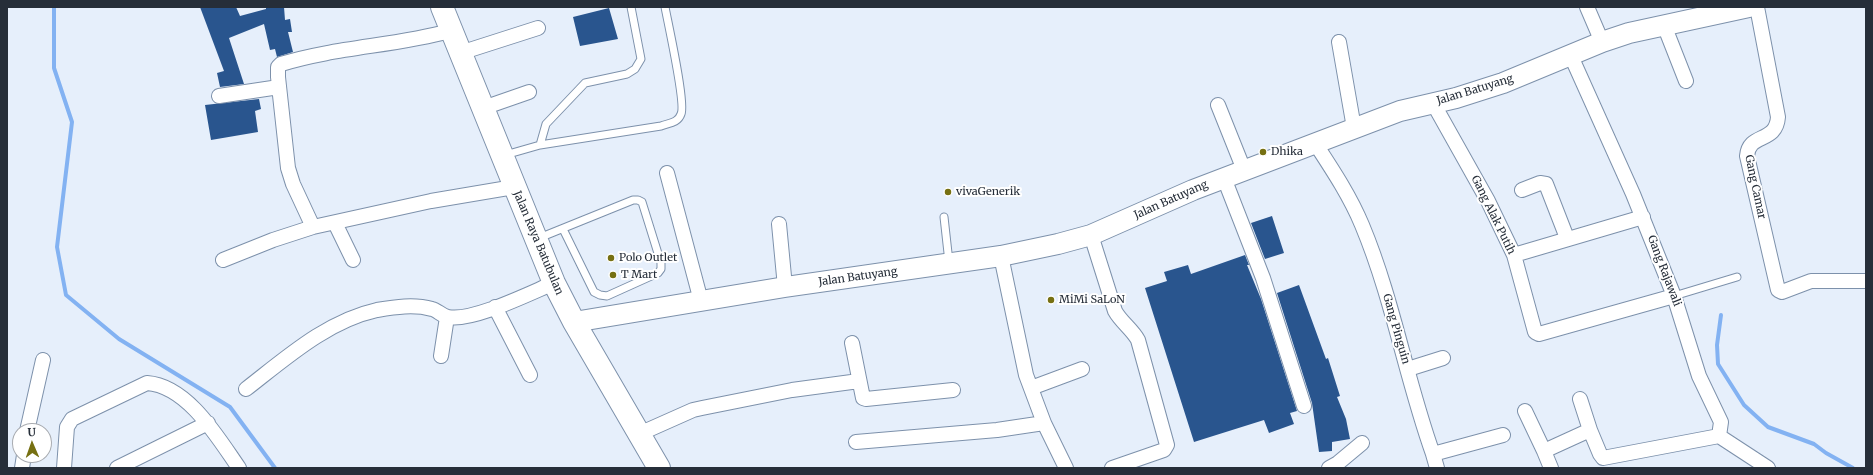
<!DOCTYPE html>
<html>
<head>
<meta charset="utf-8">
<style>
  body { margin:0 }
  #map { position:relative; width:1873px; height:475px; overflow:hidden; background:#e6effb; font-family:Merriweather,serif }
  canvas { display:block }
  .frame { position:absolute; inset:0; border:8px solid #262e39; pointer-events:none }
  .north { position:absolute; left:12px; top:423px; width:40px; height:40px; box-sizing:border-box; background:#fff; border:1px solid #a8abb0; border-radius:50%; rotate:358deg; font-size:11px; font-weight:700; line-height:16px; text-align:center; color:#262e39 }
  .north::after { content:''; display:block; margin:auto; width:14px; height:18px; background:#767012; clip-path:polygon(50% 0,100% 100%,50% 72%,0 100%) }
</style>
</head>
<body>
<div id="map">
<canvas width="1873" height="475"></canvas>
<div class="frame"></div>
<div class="north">U</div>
</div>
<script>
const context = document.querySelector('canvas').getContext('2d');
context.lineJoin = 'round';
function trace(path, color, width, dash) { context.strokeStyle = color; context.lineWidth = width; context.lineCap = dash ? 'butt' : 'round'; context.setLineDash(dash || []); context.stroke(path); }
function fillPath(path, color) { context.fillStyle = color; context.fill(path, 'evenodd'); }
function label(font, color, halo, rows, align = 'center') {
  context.font = font + ' Merriweather,serif'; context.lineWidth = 4; context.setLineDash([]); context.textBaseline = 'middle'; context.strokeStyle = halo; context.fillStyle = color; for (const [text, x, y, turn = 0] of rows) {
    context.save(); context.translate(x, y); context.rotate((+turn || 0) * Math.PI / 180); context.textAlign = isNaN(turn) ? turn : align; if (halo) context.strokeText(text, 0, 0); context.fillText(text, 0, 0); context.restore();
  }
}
trace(new Path2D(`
  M54 7V68L72 122 57 247 66 295 119 339 230 407 275 468
  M1721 315 1717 345 1718 364 1744 405 1768 427 1814 444 1826 453 1853 468`), '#83b2f2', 4);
fillPath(new Path2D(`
  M200 7H236L240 16 266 9V8L284 7 285 20 290 19 292 32H288L293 52 277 57 275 49 270 50 264 24 229 38 244 84 220 87 217 73 224 71Z
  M609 8 618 39 580 46 573 17Z
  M259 99 261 109 255 111 258 132 211 140 205 105Z
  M1272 216 1284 253 1265 259 1251 223Z
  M1245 255 1249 265H1247L1261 299 1297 411 1290 413 1294 424 1269 433 1264 420 1194 442 1145 288 1167 281 1164 272 1188 265 1191 274Z
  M1299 285 1326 359 1328 358 1340 396 1337 397 1346 419 1350 439 1332 442V451L1319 452 1312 403 1277 293Z`), '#29558e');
const lane = new Path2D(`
  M540 145 546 124 585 83 627 74 635 69 641 59 631 7
  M505 155 540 145 661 126C669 123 678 123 681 114 686 104 668 23 665 7
  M944 217 949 262
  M539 238 633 200H638L642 202 661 263V269L658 273 607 296 600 295 594 292 563 229
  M1674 296 1737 277`);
const street = new Path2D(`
  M1587 7 1602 42
  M1757 7 1778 117C1776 144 1749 132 1747 156L1778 290 1782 292 1811 281H1866
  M1664 25 1686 81
  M1339 42 1354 128
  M460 53 538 28
  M1571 56 1633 194 1674 296 1699 376 1721 422 1719 436 1768 468
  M219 96 279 87
  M1433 103 1488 201 1514 255 1535 332 1539 334 1674 296
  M1218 105 1244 170
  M483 108 529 92
  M1315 143C1332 169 1350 196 1362 225 1393 299 1406 379 1433 454L1503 435
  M667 173 701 301
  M1224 178 1263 278 1304 406
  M1522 190 1540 183 1546 184 1567 238
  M335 223 353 260
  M779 224 785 287
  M313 227 293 184 288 168 278 77V67L281 64C336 47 395 46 450 31
  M1091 235 1115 311C1121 322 1132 329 1138 340L1167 445 1164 450 1112 468
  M1514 255 1643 217
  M1001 256 1026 375 1044 423 1066 468
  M223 260 273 240 313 227 431 201 514 187
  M495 307 530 375
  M852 343 863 398 866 399 953 390
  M441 356 447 317
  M1408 369 1443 358
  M1031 388 1082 369
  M246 389C286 358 327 321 377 310 395 307 414 304 432 309 437 310 442 316 448 317 472 322 530 293 554 283
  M1525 411 1544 451
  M1590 430 1600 454 1603 458 1719 436
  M27 431 43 360
  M639 434 693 410 702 408 792 390 859 381
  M856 442 997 430 1044 423
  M1433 454 1437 468
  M22 468 24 455
  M64 468 67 427 72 419 147 383C188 386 218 438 239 468
  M117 468 208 423
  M1329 468 1338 463 1362 443
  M1551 468 1544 451 1590 430 1580 399`);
const secondary = new Path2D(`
  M574 322 785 287 1001 256 1058 244 1091 235 1193 190 1400 111 1456 98 1503 83 1602 42 1629 33 1749 7`);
const highway = new Path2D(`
  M442 7 554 283 574 322 659 468`);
trace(lane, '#7d91ab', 9);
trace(street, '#7d91ab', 16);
trace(secondary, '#7d91ab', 22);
trace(highway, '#7d91ab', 24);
trace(lane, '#fff', 7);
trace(street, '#fff', 14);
trace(secondary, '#fff', 20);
trace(highway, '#fff', 22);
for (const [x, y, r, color] of [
  [1263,152,4,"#767012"],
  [948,192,4,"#767012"],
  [611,258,4,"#767012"],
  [613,275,4,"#767012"],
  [1051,300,4,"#767012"]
]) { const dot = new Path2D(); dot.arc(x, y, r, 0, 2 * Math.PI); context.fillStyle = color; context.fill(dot); trace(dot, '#fff', 1.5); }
label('11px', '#262e39', '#fff', [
  ["Jalan Batuyang",1475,90,-17],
  ["Gang Camar",1755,187,78],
  ["Jalan Batuyang",1171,200,-24],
  ["Gang Alak Putih",1493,215,64],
  ["Jalan Raya Batubulan",538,243,67],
  ["Gang Rajawali",1664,271,69],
  ["Jalan Batuyang",858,277,-8],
  ["Gang Pinguin",1396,329,74]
]);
label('11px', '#262e39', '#fff', [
  ["Dhika",1271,152],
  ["vivaGenerik",956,192],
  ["Polo Outlet",619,258],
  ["T Mart",621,275],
  ["MiMi SaLoN",1059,300]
], 'left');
</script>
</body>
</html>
